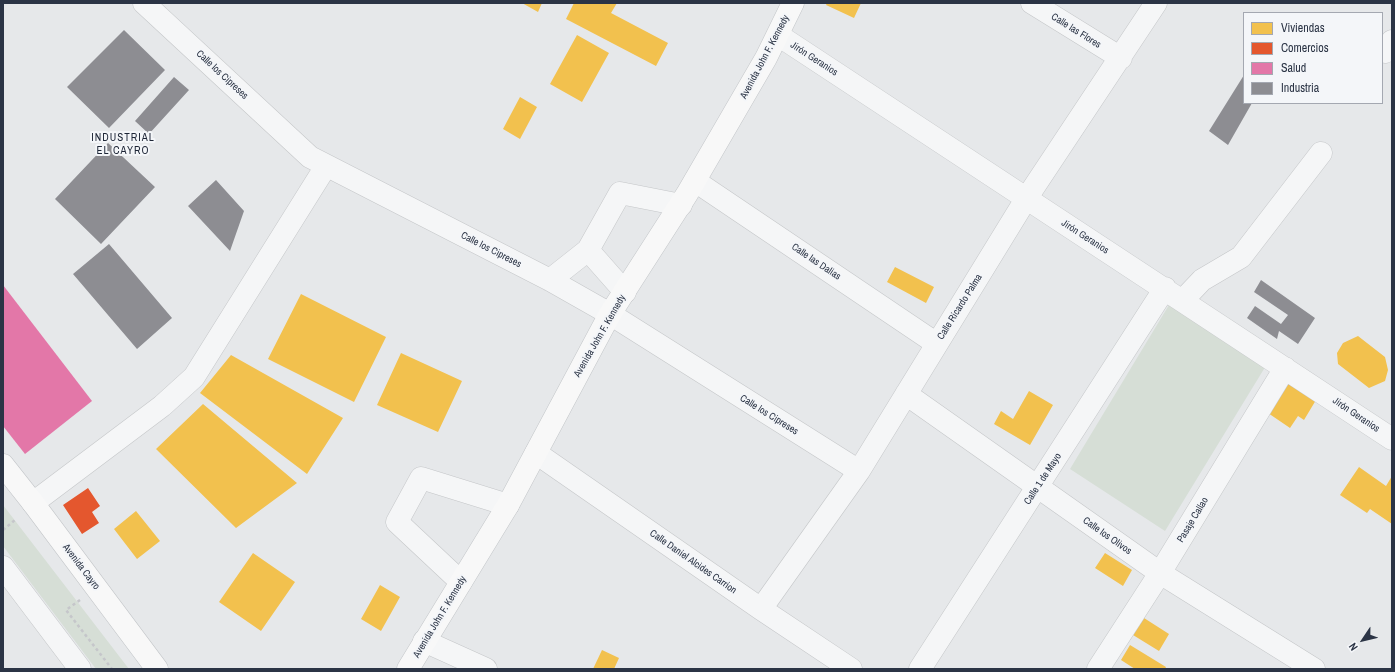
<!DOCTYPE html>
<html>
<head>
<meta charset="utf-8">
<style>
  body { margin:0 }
  #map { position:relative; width:1395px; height:672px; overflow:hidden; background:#e6e8ea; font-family:"Archivo Narrow",sans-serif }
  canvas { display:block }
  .frame { position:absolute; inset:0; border:4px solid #2b3445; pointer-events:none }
  .legend { position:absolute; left:1243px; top:12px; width:140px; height:92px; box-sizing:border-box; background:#f4f6f9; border:1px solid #a4a8b1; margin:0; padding:5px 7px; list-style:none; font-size:12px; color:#2b3445 }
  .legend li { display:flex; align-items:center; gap:8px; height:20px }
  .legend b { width:20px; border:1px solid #a4a8b1 }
  .north { position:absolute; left:1343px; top:620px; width:40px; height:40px; -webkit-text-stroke:3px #f4f6f9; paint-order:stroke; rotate:235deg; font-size:11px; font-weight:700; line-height:16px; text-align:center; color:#2b3445 }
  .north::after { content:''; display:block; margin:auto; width:14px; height:18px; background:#2b3445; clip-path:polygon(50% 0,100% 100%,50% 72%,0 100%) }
</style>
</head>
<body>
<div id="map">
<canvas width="1395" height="672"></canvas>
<div class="frame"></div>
<ul class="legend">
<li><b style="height:11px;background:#f2c14e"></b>Viviendas</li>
<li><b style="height:11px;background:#e4572e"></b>Comercios</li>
<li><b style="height:11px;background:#e377a8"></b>Salud</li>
<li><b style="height:11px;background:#8d8d92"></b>Industria</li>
</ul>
<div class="north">N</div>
</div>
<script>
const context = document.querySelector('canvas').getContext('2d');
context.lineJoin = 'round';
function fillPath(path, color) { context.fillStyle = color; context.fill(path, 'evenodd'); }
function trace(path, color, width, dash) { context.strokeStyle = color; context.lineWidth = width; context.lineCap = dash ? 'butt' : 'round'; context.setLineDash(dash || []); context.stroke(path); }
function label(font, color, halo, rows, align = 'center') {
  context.font = font + ' "Archivo Narrow",sans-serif'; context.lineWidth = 4; context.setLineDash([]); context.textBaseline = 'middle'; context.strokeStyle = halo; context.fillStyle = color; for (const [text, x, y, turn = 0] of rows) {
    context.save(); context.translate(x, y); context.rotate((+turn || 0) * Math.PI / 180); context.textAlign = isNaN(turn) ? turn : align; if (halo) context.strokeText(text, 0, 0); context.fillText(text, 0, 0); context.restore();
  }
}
fillPath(new Path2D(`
  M1172 300 1267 364 1165 531 1070 469Z
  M3 505 129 669H96L3 546Z`), '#d6ded6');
fillPath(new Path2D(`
  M522 3H542L538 12Z
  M574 3H617L611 13 668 43 656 66 566 19Z
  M827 3H861L854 18 826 5Z
  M577 35 609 53 582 102 550 84Z
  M520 97 537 107 520 139 503 129Z
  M895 267 934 287 926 303 887 282Z
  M301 294 386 337 354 402 268 359Z
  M1358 336 1385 357 1388 370 1385 381 1369 388 1338 364 1337 353 1343 343Z
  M401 353 462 381 438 432 377 405Z
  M231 355 343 418 307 474 200 393Z
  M1288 382 1316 400 1304 420 1298 416 1290 428 1268 413Z
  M1029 391 1053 405 1030 445 994 424 1001 411 1013 419Z
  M203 404 297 483 236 528 156 449Z
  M1359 467 1386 486 1392 476V524L1370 509 1367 513 1340 495Z
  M136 511 160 541 137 559 114 529Z
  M253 553 295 582 261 631 219 602Z
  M1105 553 1132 570 1123 586 1095 568Z
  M380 585 400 597 381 631 361 619Z
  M1144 618 1169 634 1159 651 1133 635Z
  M1130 645 1166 667 1165 669H1135L1121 660Z
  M602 650 619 658 614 669H593Z`), '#f2c14e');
fillPath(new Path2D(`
  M88 488 100 506 92 512 99 523 82 534 63 505Z`), '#e4572e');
fillPath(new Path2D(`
  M3 285 92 401 25 454 3 426Z`), '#e377a8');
fillPath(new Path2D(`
  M124 30 165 70 109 128 67 87Z
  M1244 75V103H1252L1228 145 1209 131Z
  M174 77 189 90 149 134 135 121Z
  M108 143 155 187 101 244 55 199Z
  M216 180 244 211 230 251 188 206Z
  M109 244 172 318 137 349 73 274Z
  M1261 280 1315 318 1298 344 1279 331 1277 339 1247 318 1255 306 1281 324 1288 315 1254 292Z`), '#8d8d92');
const minor = new Path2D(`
  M144 3 310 157 550 280 610 314 859 471
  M1032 3 1121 58
  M778 35C983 170 1188 304 1392 439
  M1385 52 1392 41
  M695 181 937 344
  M550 280 588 250
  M625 292 588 250 620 193 681 205
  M1183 300 1202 280 1241 257 1321 153
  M906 394 1160 573 1314 669
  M536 453 761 609 851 669
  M33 503 162 406 194 377 326 166
  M3 567 80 669
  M461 582 397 522 421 478 508 505
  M761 609 859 471 1026 199 1156 3
  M424 641 486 669
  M920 669 1165 288
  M1098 669 1160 573 1285 368`);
const major = new Path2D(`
  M3 465 33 503 157 669
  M408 669 508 505 610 314 687 194 766 58 793 3`);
trace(minor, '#c4c6c8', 23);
trace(major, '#c2c5c8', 23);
trace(new Path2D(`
  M3 530 15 520
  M80 600 66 610 112 669`), '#c5c6ca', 2.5, [3, 3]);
trace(minor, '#f5f6f7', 22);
trace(major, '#f8f8f8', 22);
label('10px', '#2b3445', '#f4f6f9', [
  ["Calle las Flores",1076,31,32],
  ["Avenida John F. Kennedy",765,57,-62],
  ["Jirón Geranios",814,59,33],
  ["Calle los Cipreses",222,75,43],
  ["Jirón Geranios",1085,237,33],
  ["Calle los Cipreses",491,250,27],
  ["Calle las Dalias",816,262,34],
  ["Calle Ricardo Palma",960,307,-58],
  ["Avenida John F. Kennedy",600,336,-60],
  ["Calle los Cipreses",769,415,32],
  ["Jirón Geranios",1356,415,34],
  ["Calle 1 de Mayo",1043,479,-57],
  ["Pasaje Callao",1193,520,-59],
  ["Calle los Olivos",1107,536,35],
  ["Calle Daniel Alcides Carrion",693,562,35],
  ["Avenida Cayro",81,567,53],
  ["Avenida John F. Kennedy",440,617,-59]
]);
context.letterSpacing = '1px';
label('11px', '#1d2536', '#f4f6f9', [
  ["INDUSTRIAL",123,138],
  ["EL CAYRO",123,151]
]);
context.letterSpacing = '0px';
</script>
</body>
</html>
